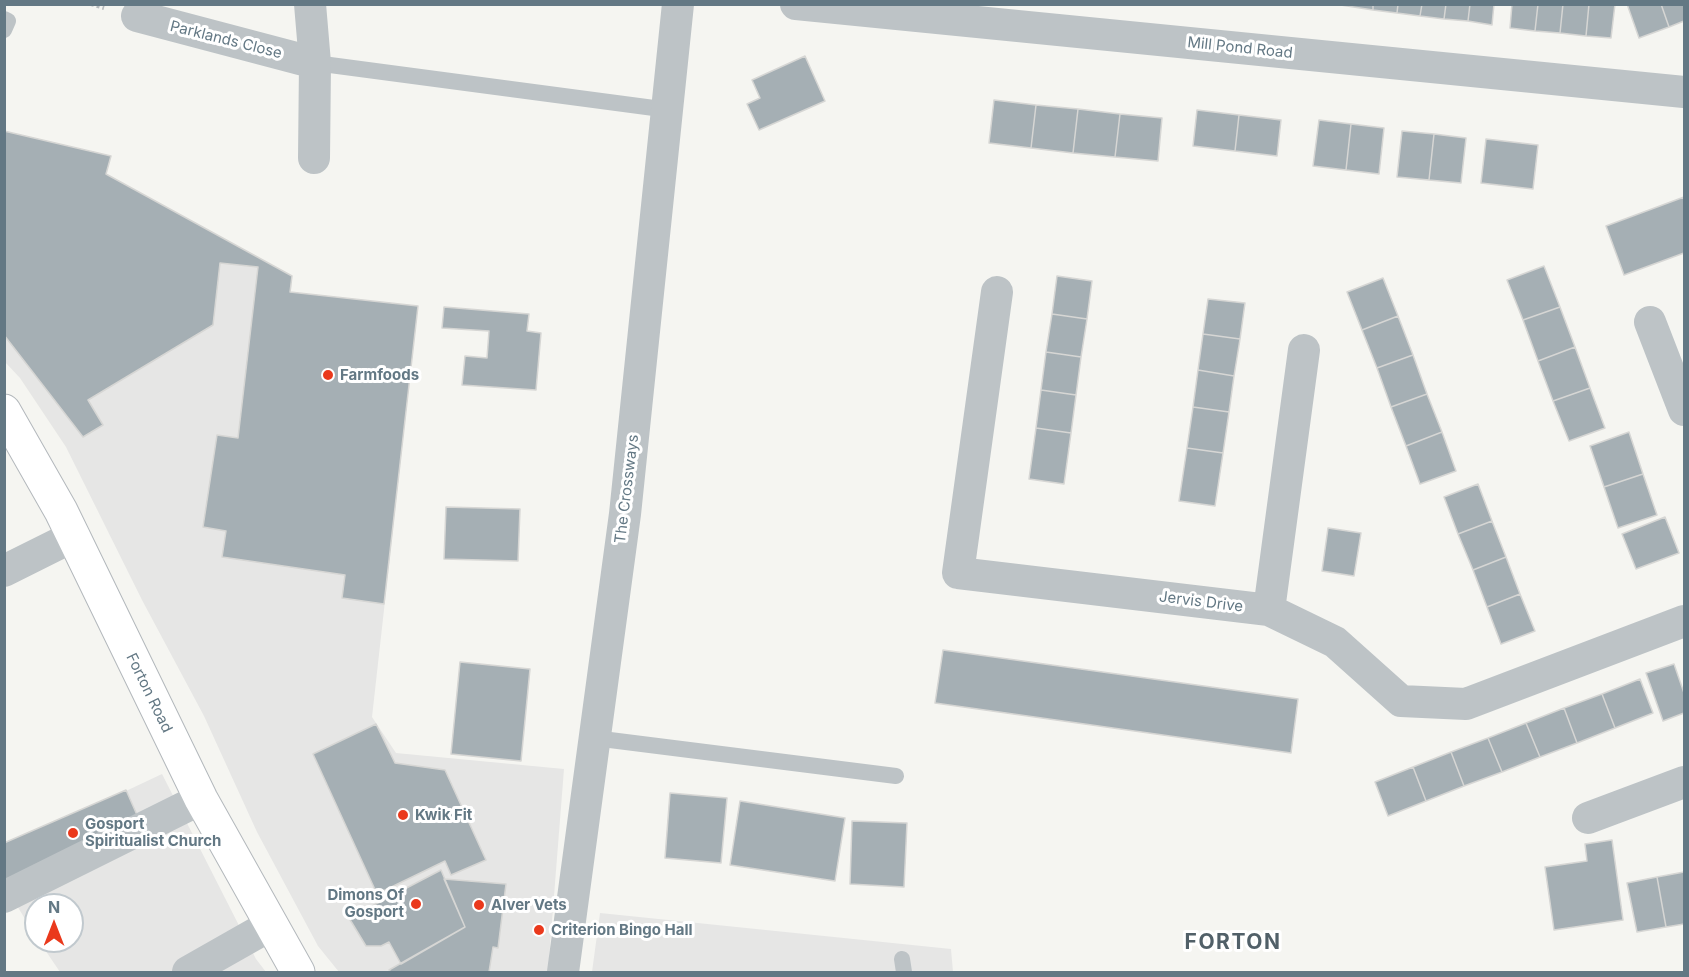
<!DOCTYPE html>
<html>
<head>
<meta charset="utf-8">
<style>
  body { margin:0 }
  #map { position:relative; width:1689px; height:977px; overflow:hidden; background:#f5f5f1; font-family:Inter,sans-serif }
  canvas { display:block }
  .frame { position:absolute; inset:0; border:6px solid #637884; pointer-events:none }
  .north { position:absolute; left:24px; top:893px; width:60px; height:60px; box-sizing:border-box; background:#fff; border:2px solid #c1c9ce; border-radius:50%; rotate:0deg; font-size:16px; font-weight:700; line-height:24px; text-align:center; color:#637884 }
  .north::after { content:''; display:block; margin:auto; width:21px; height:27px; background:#ea391c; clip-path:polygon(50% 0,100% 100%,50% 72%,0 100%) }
</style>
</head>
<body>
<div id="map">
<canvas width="1689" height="977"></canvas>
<div class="frame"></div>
<div class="north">N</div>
</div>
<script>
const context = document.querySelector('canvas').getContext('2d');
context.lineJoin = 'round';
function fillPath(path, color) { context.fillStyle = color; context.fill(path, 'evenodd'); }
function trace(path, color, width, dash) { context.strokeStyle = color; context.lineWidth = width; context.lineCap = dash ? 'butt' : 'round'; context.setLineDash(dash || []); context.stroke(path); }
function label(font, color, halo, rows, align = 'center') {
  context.font = font + ' Inter,sans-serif'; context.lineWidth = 6; context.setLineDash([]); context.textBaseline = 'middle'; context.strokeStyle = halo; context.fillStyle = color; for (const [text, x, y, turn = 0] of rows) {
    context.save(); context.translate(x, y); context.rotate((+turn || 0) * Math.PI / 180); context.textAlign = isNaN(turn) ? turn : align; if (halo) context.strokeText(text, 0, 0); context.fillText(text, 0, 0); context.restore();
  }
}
fillPath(new Path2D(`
  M5 131 111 156 106 174 292 276 291 292 418 306 372 717 396 753 564 769 548 972H339L318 946 257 832 204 716 142 600 66 447 20 378 5 362Z
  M162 774 256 959 266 972H60L39 941H72V905H36V937L5 886V848Z
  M600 913 951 949 953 972H592Z`), '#e6e6e5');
const building = new Path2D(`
  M1334 4H1373V10Z
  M1373 4H1398L1397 13 1373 10Z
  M1398 4H1422L1420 16 1397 13Z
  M1422 4H1446L1444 19 1420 16Z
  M1446 4H1470L1468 21 1444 19Z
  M1470 4H1494L1492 25 1468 21Z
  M1512 4H1538L1535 31 1510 28Z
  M1538 4H1563L1560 33 1535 31Z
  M1563 4H1589L1586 36 1560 33Z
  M1589 4H1615L1611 38 1586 36Z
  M1627 4H1661L1669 27 1639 38Z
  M1661 4H1684V21L1669 27Z
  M805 56 825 101 759 130 747 104 760 98 752 80Z
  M994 100 1036 105 1031 148 989 143Z
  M1036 105 1078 109 1073 153 1031 148Z
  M1078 109 1120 114 1115 157 1073 153Z
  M1197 110 1239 115 1235 151 1193 146Z
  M1120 114 1162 118 1158 161 1115 157Z
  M1239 115 1281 120 1277 156 1235 151Z
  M1319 120 1351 124 1346 170 1313 166Z
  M1351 124 1384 128 1379 174 1346 170Z
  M4 131 111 156 106 174 292 276 290 292 418 306 384 604 342 598 345 575 222 557 226 531 203 527 217 435 238 438 258 267 220 263 213 325 88 400 103 425 83 437 4 335Z
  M1402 131 1434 134 1429 180 1397 177Z
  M1434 134 1466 138 1461 183 1429 180Z
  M1486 139 1538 145 1533 189 1481 183Z
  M1684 197V253L1624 275 1606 226Z
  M1544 266 1560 307 1523 320 1507 280Z
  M1057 276 1092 281 1087 319 1052 314Z
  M1383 278 1398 316 1362 330 1347 292Z
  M1208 299 1245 303 1240 339 1203 334Z
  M444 307 529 314 527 331 541 333 536 390 462 385 465 356 487 358 489 331 442 328Z
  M1560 307 1575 347 1538 361 1523 320Z
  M1052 314 1087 319 1081 357 1046 352Z
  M1398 316 1413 355 1377 368 1362 330Z
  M1203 334 1240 339 1234 376 1198 370Z
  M1575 347 1590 388 1553 401 1538 361Z
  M1046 352 1081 357 1076 395 1041 390Z
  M1413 355 1427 394 1391 407 1377 368Z
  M1198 370 1234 376 1229 412 1193 407Z
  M1590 388 1605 428 1569 441 1553 401Z
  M1041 390 1076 395 1071 433 1036 428Z
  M1427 394 1442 432 1406 446 1391 407Z
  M1193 407 1229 412 1223 453 1187 448Z
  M1036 428 1071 433 1064 484 1029 479Z
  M1442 432 1456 471 1420 484 1406 446Z
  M1629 432 1643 474 1604 487 1590 446Z
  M1187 448 1223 453 1215 506 1179 501Z
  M1643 474 1657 515 1618 528 1604 487Z
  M1478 484 1492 521 1458 534 1444 497Z
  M446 507 520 509 518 561 444 559Z
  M1665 517 1679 553 1636 569 1622 534Z
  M1492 521 1506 557 1473 570 1458 534Z
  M1328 528 1361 533 1354 576 1322 571Z
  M1506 557 1520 594 1487 607 1473 570Z
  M1520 594 1535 631 1501 644 1487 607Z
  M943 650 1298 699 1291 753 935 703Z
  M460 662 530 669 521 761 451 754Z
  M1674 664 1684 693V713L1663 721 1646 673Z
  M1640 679 1653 713 1615 728 1602 694Z
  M1602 694 1615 728 1577 743 1564 708Z
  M1564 708 1577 743 1540 757 1526 723Z
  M1526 723 1540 757 1502 772 1488 738Z
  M376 724 395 763 445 770 486 860 451 875 445 861 377 894 313 754Z
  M1488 738 1502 772 1464 786 1451 752Z
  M1451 752 1464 786 1426 801 1413 767Z
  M1413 767 1426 801 1388 816 1375 782Z
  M126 790 141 824 4 883V843Z
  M670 793 727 798 721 863 665 858Z
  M740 801 845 818 835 881 730 865Z
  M852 821 907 823 904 887 850 884Z
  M1612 840 1623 920 1554 930 1545 867 1587 861 1585 844Z
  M441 870 465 927 401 964 389 942 381 946H366L349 918Z
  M1684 872V924L1666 927 1657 877Z
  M1657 877 1666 927 1637 932 1627 883Z
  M444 879 506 884 498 948 493 947 489 972H391L389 970 465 927Z`);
fillPath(building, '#a5afb4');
trace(building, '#d6d6d4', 1.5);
const primary = new Path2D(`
  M4 411 61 511 201 799 298 972`);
trace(primary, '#b3b8bc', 35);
trace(new Path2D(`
  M91 4 104 8`), '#b7bbbd', 4, [3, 3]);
trace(new Path2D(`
  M4 19 8 21 4 30
  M315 63 669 110
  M594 738 896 776
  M902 959 904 972`), '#bdc3c6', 16);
trace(new Path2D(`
  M310 4 315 63 314 158
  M796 4 1684 92
  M137 16 315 63
  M997 292 958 573 1269 610 1335 642 1401 701 1466 704 1684 621
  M1650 322 1684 410
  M4 571 74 536
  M1269 610 1304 350
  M1588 818 1684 782
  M4 897 201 799
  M188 972 269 926
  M563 972 625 514 678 4`), '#bdc3c6', 32);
trace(primary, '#fff', 33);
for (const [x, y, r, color] of [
  [328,375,6,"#ea391c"],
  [403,815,6,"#ea391c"],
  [73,833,6,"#ea391c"],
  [416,904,6,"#ea391c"],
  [479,905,6,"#ea391c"],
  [539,930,6,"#ea391c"]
]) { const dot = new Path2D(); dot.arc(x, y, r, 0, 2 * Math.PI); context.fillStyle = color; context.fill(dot); trace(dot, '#fff', 2); }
label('15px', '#637884', '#fff', [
  ["Parklands Close",226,40,14],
  ["Mill Pond Road",1240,48,6],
  ["The Crossways",627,489,-83],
  ["Jervis Drive",1201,602,7],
  ["Forton Road",149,693,64]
]);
label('bold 15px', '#637884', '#fff', [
  ["Farmfoods",340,375],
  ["Kwik Fit",415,815],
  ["Gosport",85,824],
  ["Spiritualist Church",85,841],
  ["Dimons Of",404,895,"right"],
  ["Gosport",404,912,"right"],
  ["Alver Vets",491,905],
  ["Criterion Bingo Hall",551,930]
], 'left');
context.letterSpacing = '1.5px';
label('bold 21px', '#516068', '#fff', [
  ["FORTON",1233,943]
]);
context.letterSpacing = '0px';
</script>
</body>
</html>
